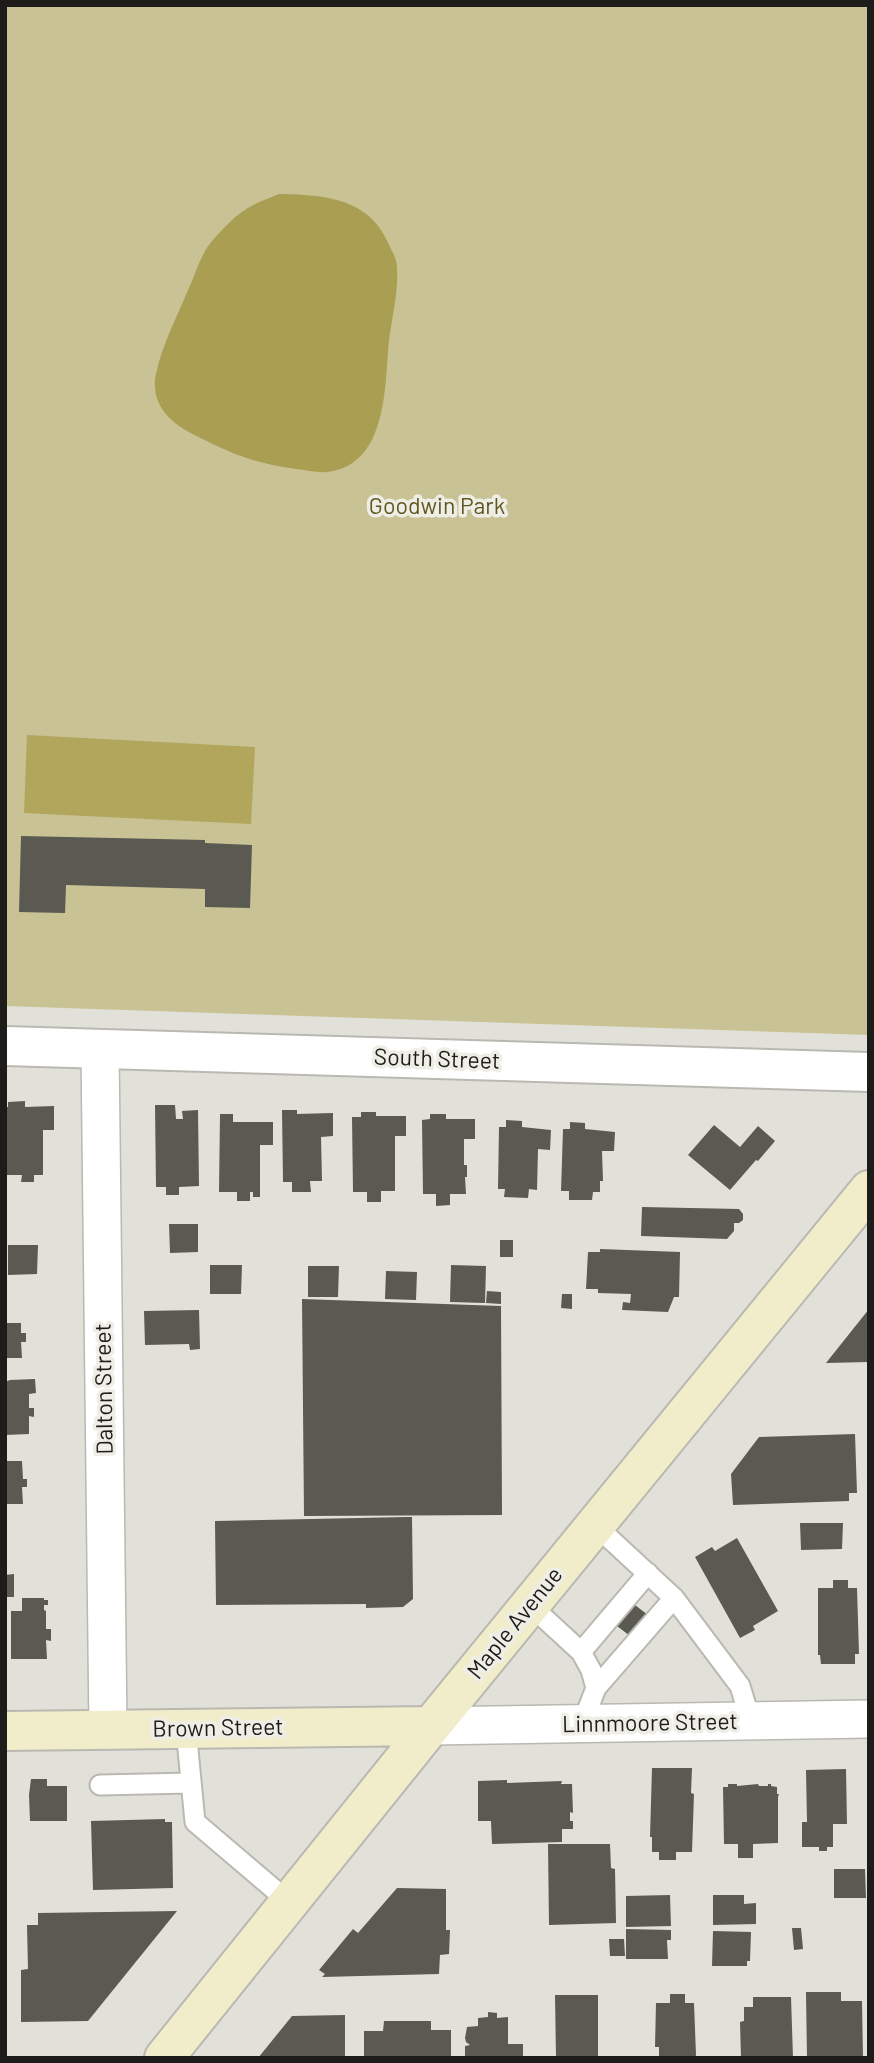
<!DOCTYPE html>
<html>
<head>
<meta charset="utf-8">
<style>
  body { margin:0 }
  #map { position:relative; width:874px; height:2063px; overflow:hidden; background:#e2e1d9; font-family:Barlow,sans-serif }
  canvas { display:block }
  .frame { position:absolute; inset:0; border:7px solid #1d1c1a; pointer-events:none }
</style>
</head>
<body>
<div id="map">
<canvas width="874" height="2063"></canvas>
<div class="frame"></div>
</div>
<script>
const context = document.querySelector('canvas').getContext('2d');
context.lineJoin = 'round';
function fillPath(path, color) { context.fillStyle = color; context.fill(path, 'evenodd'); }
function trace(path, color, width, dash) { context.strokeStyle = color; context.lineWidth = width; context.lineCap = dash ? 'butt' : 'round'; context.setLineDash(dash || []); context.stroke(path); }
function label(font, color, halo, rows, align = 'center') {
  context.font = font + ' Barlow,sans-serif'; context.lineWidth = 7; context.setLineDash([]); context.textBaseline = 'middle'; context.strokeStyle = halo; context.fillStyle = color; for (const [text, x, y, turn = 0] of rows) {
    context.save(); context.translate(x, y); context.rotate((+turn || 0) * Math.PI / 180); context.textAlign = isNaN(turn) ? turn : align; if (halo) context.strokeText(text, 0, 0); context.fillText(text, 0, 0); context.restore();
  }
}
fillPath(new Path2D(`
  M5 5H869V1035L5 1006Z`), '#c8c294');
fillPath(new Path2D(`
  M279 194C326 195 371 198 390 247 393 253 397 260 397 267 399 295 390 323 388 351 385 394 384 466 327 472 318 473 306 470 296 469 267 465 241 458 215 445 193 434 163 423 156 395 155 389 154 380 156 374 162 345 177 317 188 290 194 278 198 263 205 251 211 241 221 231 229 223 243 208 261 201 279 194Z`), '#a99e52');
fillPath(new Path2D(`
  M27 735 255 747 251 824 24 813Z`), '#b1a65b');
fillPath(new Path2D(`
  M21 836 205 840V843L252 845 250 908 205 907V889L66 885 65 913 19 912Z
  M25 1101V1107L54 1106V1130H43V1175H34V1182H21L22 1175H5V1107H8V1102Z
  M155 1105H175L176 1119H183L182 1111 198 1110 199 1186 179 1187V1195H166V1187H156Z
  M282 1110H297V1114L333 1113V1136L321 1137 322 1181H310L311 1192H292V1182H283Z
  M361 1112H376V1116H406V1136H395V1191H381V1202H367V1192H353L352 1117H361Z
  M220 1114H233V1122H273V1145H260V1197H253V1192H250V1201H237V1192H219Z
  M430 1114H446V1119H475V1139H464V1165H467V1177H465L466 1194H450V1205L436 1206V1194H423L422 1120 430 1119Z
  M506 1120 522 1121V1127L551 1130 550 1150 538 1149 537 1190 529 1189 528 1198 504 1197 505 1189H498L499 1127H506Z
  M570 1122 585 1123V1129L615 1132 614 1151H602L603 1181H600V1192H593L592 1200H569V1191H561L563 1129H570Z
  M714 1125 740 1147 758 1126 775 1141 758 1161 756 1160 730 1190 688 1155Z
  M642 1207 739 1209 743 1214V1220L739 1223H734V1231L727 1239 641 1236Z
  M169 1224H198V1252L170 1253Z
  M500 1240H513V1257H500Z
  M8 1245H38L37 1274 8 1275Z
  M600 1249 680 1252 679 1297H674L668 1312 622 1310 623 1302 630 1303 631 1294 598 1293V1289H586L588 1252H600Z
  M210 1265H242L241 1294H210Z
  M451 1265 486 1266 485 1303 450 1302Z
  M308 1266H339L338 1297H308Z
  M386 1271 417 1272 416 1300 385 1299Z
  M487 1291 501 1292V1304L486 1303Z
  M562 1294H572V1309L561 1308Z
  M302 1299 501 1306 502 1515 304 1516Z
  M869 1309V1362L826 1363Z
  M199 1310 200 1349 190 1350 189 1344 145 1345 144 1311Z
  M5 1323H21V1333H26V1342H21L22 1358H5Z
  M35 1379 36 1393 29 1394V1408H34V1417L29 1416V1434L5 1435V1382L10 1380Z
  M855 1434 857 1493H849V1501L733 1505 731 1474 759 1437Z
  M5 1461H22L23 1479H27V1487H22L23 1504H5Z
  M406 1517H412L413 1599 403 1607 366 1608V1604L216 1605 215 1521Z
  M800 1523H843L842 1549 801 1550Z
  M737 1538 778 1611 753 1626 755 1630 740 1638 695 1557 712 1547 715 1551Z
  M14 1574V1597H5V1575Z
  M833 1580H848V1588H857L859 1654H855V1664H821L820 1655H818V1588H833Z
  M22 1598H44V1600H48V1605H44V1610L46 1611V1629H51V1641L46 1640 47 1659H11V1611H22Z
  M631 1602 652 1618 634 1639 613 1623Z
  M652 1768H692L691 1793 694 1794 692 1852H676V1860H659V1852H652V1837H650Z
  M846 1769 847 1824H833V1847H827V1851H819V1847H802V1822H807L806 1770Z
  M31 1779H47V1786H67V1821H30L29 1795Z
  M507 1780V1783L562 1781 561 1784H572L573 1813 570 1812V1821H573V1829H562V1842L492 1844 491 1821H478V1781Z
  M728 1784H737V1786L758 1784 759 1786H768V1784H771V1786L777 1787V1794H779L778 1797V1843L753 1844V1858H738V1844H724L723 1787H728Z
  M165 1819V1822H172L173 1888 93 1890 91 1821Z
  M548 1844H610L611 1868 615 1869 616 1923 549 1925Z
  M834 1869H865L866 1898H834Z
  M397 1888 446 1889V1930H450L449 1954 440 1955 439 1974 322 1977 325 1974 319 1970 353 1929 358 1933Z
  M670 1895 671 1926 626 1927V1896Z
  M713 1895H744V1904L756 1903V1924L713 1925Z
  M177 1911 88 2021 21 2022V1970L28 1969 27 1925H38V1913Z
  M792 1928H801L803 1949 794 1950Z
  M626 1929 671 1930V1940H667L668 1959H626Z
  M713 1931 751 1932 750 1961H747V1966H712Z
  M609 1939H624L625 1956H610Z
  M806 1992H841V2001H862L863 2058H807Z
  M670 1994H685V2003H694L696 2055 695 2058H659V2047H655L656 2003H670Z
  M555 1995H598V2058H556Z
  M753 1997H791L793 2058H741L740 2022 744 2021V2007H753Z
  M488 2012 497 2013V2018L508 2017V2044H523V2058H465V2046L470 2045 466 2042 465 2038 467 2027 478 2026V2018L488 2017Z
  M345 2015V2058H258L292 2016Z
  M384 2021H431V2030H451V2058H364V2031H383Z`), '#5a5952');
const service = new Path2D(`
  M595 1525 674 1598 740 1686 751 1722
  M530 1605 581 1652 591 1670 596 1688
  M581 1652 648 1573
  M582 1724 596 1688 674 1598
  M186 1729 195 1822 289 1902
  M100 1785 190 1783`);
const minor = new Path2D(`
  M100 1049 108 1730
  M431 1726 869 1719`);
const tertiary = new Path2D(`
  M5 1046 869 1072`);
const secondary = new Path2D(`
  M5 1731 431 1726
  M164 2058 431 1726 869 1190`);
trace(service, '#b9b8b1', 23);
trace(minor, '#b9b8b1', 40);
trace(tertiary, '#b9b8b1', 42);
trace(secondary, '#b9b8b1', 42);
trace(service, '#fff', 19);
trace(minor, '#fff', 37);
trace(tertiary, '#fff', 38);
trace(secondary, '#f1ecca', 38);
label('23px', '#60571f', '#efeee6', [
  ["Goodwin Park",437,506]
]);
label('23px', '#1d1c1a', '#efeee6', [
  ["South Street",437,1059,2],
  ["Dalton Street",104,1389,-91],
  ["Maple Avenue",515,1623,-51],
  ["Linnmoore Street",650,1723,-1],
  ["Brown Street",218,1728,-1]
]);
</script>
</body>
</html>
